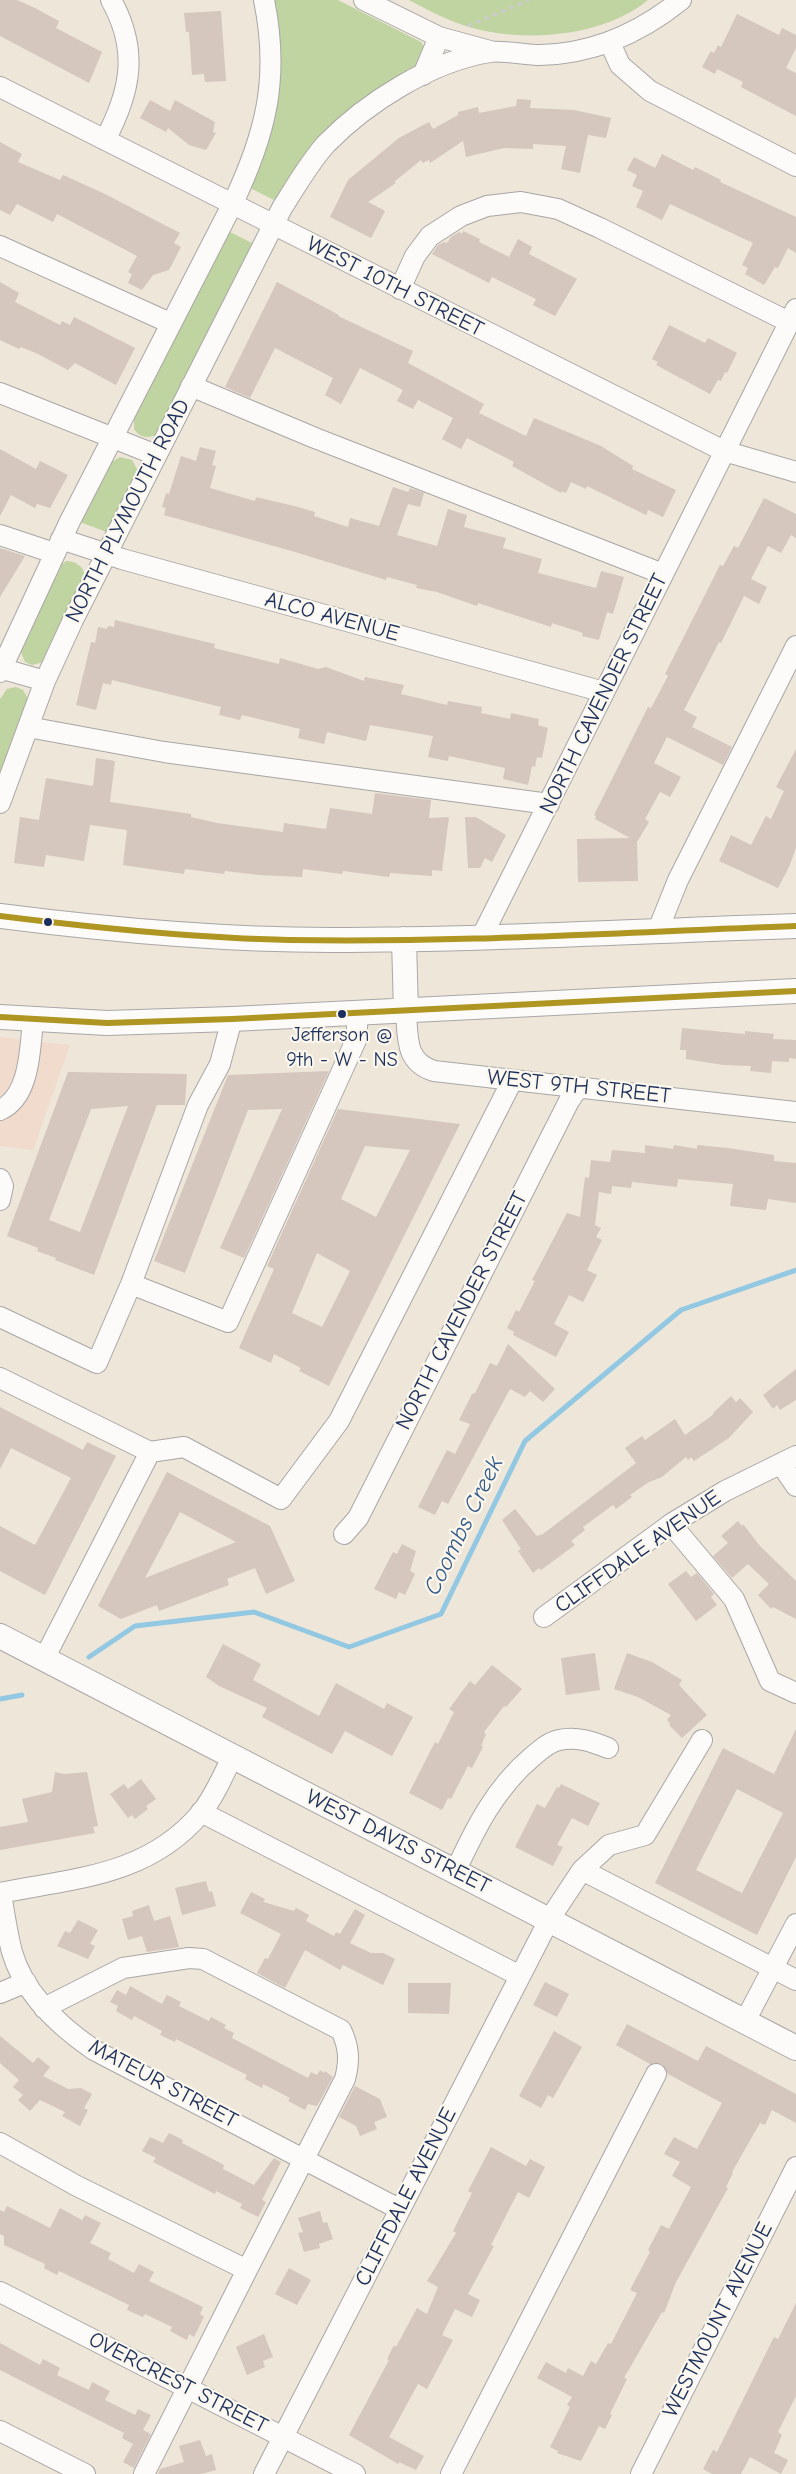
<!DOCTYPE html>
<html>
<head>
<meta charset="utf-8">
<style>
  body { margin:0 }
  canvas { display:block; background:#ede6d9 }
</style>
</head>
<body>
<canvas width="796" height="2474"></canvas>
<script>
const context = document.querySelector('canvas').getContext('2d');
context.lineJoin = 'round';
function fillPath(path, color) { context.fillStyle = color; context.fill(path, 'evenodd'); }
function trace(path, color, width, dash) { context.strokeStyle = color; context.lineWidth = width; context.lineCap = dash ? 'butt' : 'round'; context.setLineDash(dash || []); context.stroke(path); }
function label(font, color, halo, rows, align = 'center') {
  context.font = font + ' "Comic Neue",sans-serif'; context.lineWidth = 4.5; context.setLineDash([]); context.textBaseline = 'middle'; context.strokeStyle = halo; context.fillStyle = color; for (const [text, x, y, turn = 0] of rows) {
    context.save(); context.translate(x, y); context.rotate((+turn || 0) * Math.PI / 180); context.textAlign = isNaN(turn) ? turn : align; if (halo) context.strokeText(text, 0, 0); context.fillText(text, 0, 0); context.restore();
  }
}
fillPath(new Path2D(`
  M0 1037 70 1045 33 1150 0 1146Z`), '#f1dbcd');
fillPath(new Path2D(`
  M272 0H338L421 42C428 51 419 61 414 70L276 201 250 188C264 155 277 120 278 84 279 57 274 28 272 0Z
  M409 0H648C602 38 518 44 463 25 444 19 426 9 409 0Z
  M228 231 254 244 158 434C148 439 140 438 134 429V417Z
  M120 457 132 460 138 471 109 533 80 522 110 463Z
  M67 561C77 562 83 566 85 576L44 662 32 665 25 662 20 650 61 564Z
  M16 687 23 690 29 701 0 783V699L7 689Z`), '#bfd4a1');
trace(new Path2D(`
  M89 1657 135 1626 254 1612 349 1647 441 1614 525 1441 681 1310 796 1270
  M0 1699 22 1695`), '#93c8e3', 5);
fillPath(new Path2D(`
  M0 0H17L33 7 59 21 56 28 102 52 89 83 0 36Z
  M221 11 226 81 205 82 204 74 192 75 189 32H186L184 13Z
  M737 14 779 35 782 28 796 35V48L786 68 796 73V116L741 87 743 82 717 69 715 74 702 67 711 51 714 53 718 45 721 47Z
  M517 99 531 100 530 108 574 110 611 118 606 138 588 135 580 173 561 169 566 146 533 144V149L504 148 466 157 463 141 430 163 429 160 423 163 421 160 394 182 396 183 368 202 385 211 371 238 330 217 348 180 399 138 429 122 433 129 458 115V112L478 107 479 113 516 106Z
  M150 100 170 111 175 100 215 122 213 132 216 133 206 150 189 145 168 128 166 132 140 118Z
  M0 142 22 154 18 162 60 180 63 175 105 194 180 233 174 243 181 247 169 270 153 275 142 290 128 283 132 274 128 272 137 256 57 214 53 222 17 204 10 215 0 210Z
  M662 154 693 170 695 167 721 180 720 182 796 217V253L788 248 778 268 775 267 764 285 745 274 748 268 742 265 753 243 670 204 662 220 636 207 643 191 632 186 637 175 627 170 634 157 655 168Z
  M463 231 480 239 479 242 509 257 518 239 532 247 529 254 577 279 555 316 533 305 536 299 492 277 489 283 432 254 438 245 444 242 447 243 451 237 459 232 462 234Z
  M0 282 19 293 15 302 60 325 62 321 70 325 74 317 135 348 116 385 75 363 68 370 38 354 21 347 19 349 0 340Z
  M277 282 339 315 338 316 413 351 408 363 484 404 479 413 526 436 534 418 601 446 633 466 632 469 676 490 663 517 648 510 646 515 587 486 586 489 571 482 566 493 562 491 561 493 512 466 514 462 467 438 461 449 442 439 453 418 418 400 413 409 397 401 403 390 360 368 341 404 325 395 333 378 275 348 250 398 225 387Z
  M669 325 705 343 708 338 737 353 727 373 725 372 721 381 718 380 710 394 656 365 658 362 652 359Z
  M200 447 216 451 212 465 216 466 210 488 255 501 256 497 298 507 315 512 314 516 348 527 350 518 379 526 393 487 408 492 410 488 424 493 420 507 408 504 397 535 437 546 448 509 467 515 464 527 506 538 503 548 542 559 538 573 596 588 601 571 624 577 613 614 607 612 599 640 582 636 583 633 552 623 551 627 478 603 477 606 437 592 416 588 417 585 387 577 386 580 295 552 164 515 166 508 162 507 166 493 169 494 181 456 196 461Z
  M0 449 36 469 40 461 68 475 50 508 37 504 35 508 11 495 0 516Z
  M764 498 796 514V538L791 535 781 553 768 546 751 579 767 587 759 604 744 596 721 643 719 642 684 710 697 717 692 727 732 747 723 765 667 737 654 763 681 777 670 797 660 792 645 819 649 822 637 842 638 881 578 882 577 839 630 838 595 819 596 816 594 815 648 707 651 708 668 676 665 674 720 565 723 566 734 546 738 548Z
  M0 548 25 556 0 597Z
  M115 620 215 644 214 648 279 664 280 658 318 669 326 667 364 681 365 677 404 685 401 694 447 705 448 701 482 707 481 713 510 719 511 713 539 719 538 725 548 728 542 758 537 757 535 767 532 766 528 785 503 779 505 768 449 756 448 761 428 757 433 736 370 725 366 741 327 732 324 744 298 738 300 729 242 715 240 720 219 715 221 707 112 680 111 685 103 683 96 710 76 705 91 642 95 643 98 627 107 629 108 626 114 627Z
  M796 749V847L790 865 778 888 719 861 731 835 751 845 766 816 771 819 784 791 776 787Z
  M96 758 115 761 110 802 191 814V817L217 823 283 832 284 823 326 829 330 808 372 814 375 793 431 800 429 818 449 817 442 871 432 870V876L390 873 389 877 343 871 342 874 303 869 302 877 259 875 225 871 224 874 185 869 184 874 123 865 127 830 90 825 84 861 46 855 44 867 14 863 20 817 39 820 46 778 93 786Z
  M465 817H476L506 835 492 862 485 858 480 868H468Z
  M682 1028 745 1034V1031L774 1034 773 1039 796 1040V1059L789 1058V1062L772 1061 771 1073 750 1071 751 1066 723 1065 686 1059V1050H680Z
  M329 1071 244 1258 220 1248 282 1109 248 1110 185 1273 154 1261 228 1075Z
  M68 1072 187 1074 185 1105H157L94 1275 55 1260 56 1258 37 1251 38 1248 7 1236ZM128 1106 80 1232 49 1220 91 1109Z
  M338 1109 460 1124 329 1386 299 1371 301 1368 274 1354 271 1363 239 1348 274 1269 267 1266ZM365 1146 410 1150 376 1217 341 1199ZM317 1253 350 1271 322 1327 292 1313Z
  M645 1145 673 1149 674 1145 697 1149V1145L728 1148 774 1155V1161L796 1163V1203L768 1199 766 1210 730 1206 733 1184 678 1179 677 1187 632 1182 631 1188 612 1186 611 1194 599 1192 595 1225 601 1228 596 1237 602 1240 587 1270 597 1275 583 1302 569 1295 554 1324 569 1332 556 1357 513 1335 514 1332 507 1328 516 1310 519 1312 535 1281 532 1280 567 1213 580 1217 585 1177 589 1178 591 1160 610 1162 612 1150 645 1153Z
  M508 1344 555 1389 543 1402 530 1391 525 1397 510 1389 448 1504 442 1501 435 1515 418 1507 447 1450 455 1454 470 1424 459 1420 472 1394 475 1393 490 1363 497 1366Z
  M796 1369V1400L780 1410 777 1405 773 1409 763 1395Z
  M731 1396 736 1402 740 1398 753 1412 729 1438 694 1461 691 1457 688 1460 686 1457 662 1477 649 1482 630 1495 632 1497 616 1509 613 1505 583 1527 585 1530 571 1541 575 1545 541 1570 539 1568 533 1573 518 1551 521 1549 502 1520 515 1509 537 1536 543 1534 636 1463 625 1448 642 1436 645 1440 675 1419 685 1435 714 1414 713 1413Z
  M0 1407 83 1450 87 1442 116 1456 45 1595 0 1571V1526L35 1545 71 1478 11 1448 0 1469Z
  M167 1472 270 1526 295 1581 266 1594 255 1568 227 1579 229 1585 159 1611 157 1605 121 1619 98 1606ZM180 1512 236 1542 145 1578Z
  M738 1521 742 1526 743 1524 760 1546 796 1581V1619L773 1607 771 1609 758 1595 769 1584 748 1564 732 1578 713 1556 728 1543 721 1536Z
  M402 1544 416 1551 410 1571 415 1574 405 1595 399 1592 396 1599 374 1589 393 1552 397 1554Z
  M686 1571 691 1577 697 1573 714 1594 711 1597 717 1605 696 1621 668 1584Z
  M223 1644 261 1664 253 1680 319 1716 336 1683 384 1709 387 1703 413 1717 392 1756 345 1731 332 1754 262 1717 267 1708 219 1686 206 1677Z
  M595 1653 600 1690 566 1695 561 1658Z
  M627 1653 652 1662 682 1680 679 1685 707 1715 682 1738 669 1725 670 1723 667 1720 671 1715 638 1697 614 1689Z
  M492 1665 522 1689 506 1707 504 1706 484 1732 486 1734 481 1746 483 1747 472 1768 468 1766 451 1799 448 1798 442 1810 409 1793 435 1742 438 1744 454 1712 449 1709 470 1681 475 1685Z
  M796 1729V1857L757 1935 655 1883 723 1748 774 1774ZM737 1789 783 1813 742 1893 696 1870Z
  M55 1772 64 1774 87 1772 98 1826 93 1827 95 1833 0 1850V1827L28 1822 22 1799 52 1792Z
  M141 1779 156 1799 146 1806 148 1809 135 1819 132 1815 128 1818 110 1794 124 1784 128 1789Z
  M561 1784 600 1803 588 1826 572 1818 557 1845 563 1847 553 1866 515 1847 537 1804 545 1808 557 1787 559 1788Z
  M206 1881 209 1892 212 1891 216 1906 182 1915 175 1888Z
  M251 1892 265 1899 263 1902 294 1911 296 1908 309 1915 306 1921 334 1936 336 1932 340 1934 355 1909 365 1915 350 1943 371 1953H383L395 1959 383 1985 343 1965 340 1970 305 1950 285 1988 257 1973 265 1958 268 1959 281 1934 240 1913Z
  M149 1905 154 1921 170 1916 179 1947 147 1952 142 1936 128 1940 122 1919 133 1916 132 1911Z
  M78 1920 98 1930 90 1944 95 1946 88 1959 57 1946 65 1931 70 1933Z
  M545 1982 569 1994 557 2017 533 2005Z
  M408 1983H451L449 2014 408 2013Z
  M130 1986 162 2004 167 1995 181 2002 179 2006 209 2021 211 2017 226 2025 224 2028 234 2033 232 2038 308 2078 311 2072 317 2075 320 2070 324 2073 325 2071 333 2077 317 2106 308 2104 305 2110 288 2101 290 2098 263 2084 262 2088 245 2079 247 2075 176 2039 175 2042 160 2035 162 2031 134 2016 132 2020 116 2011 118 2006 110 2002 117 1990 126 1995Z
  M627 2024 698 2061 706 2046 796 2094V2123L772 2110 765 2125 760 2123 732 2172 733 2173 726 2187 728 2188 676 2282 664 2313 662 2312 624 2378 627 2379 610 2414 612 2415 605 2429 599 2426 581 2461 557 2453 558 2451 550 2447 570 2407 567 2405 572 2397 537 2378 546 2362 566 2373 568 2368 583 2376 591 2361 596 2364 608 2343 611 2344 637 2293 630 2290 650 2252 648 2250 661 2225 669 2229 691 2187 672 2176 680 2162 664 2154 674 2137 697 2149 722 2103 668 2074 662 2064H650L616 2045Z
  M554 2031 582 2047 553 2098 548 2095 541 2108 519 2096Z
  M0 2036 33 2063 38 2057 50 2067 43 2076 68 2089 81 2088 92 2094 84 2108 88 2110 80 2126 62 2116 65 2112 40 2100 30 2111 18 2100 23 2095 13 2087 19 2080 0 2063Z
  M355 2086 380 2099 387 2117 374 2122 377 2129 360 2136 356 2126 339 2117Z
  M169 2133 183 2140 182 2143 224 2165 223 2169 254 2185 274 2158 281 2162 262 2200 266 2202 258 2217 240 2208 242 2204 216 2191 215 2194 153 2162 156 2158 142 2151 150 2137 163 2143Z
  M491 2147 526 2166 530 2159 545 2167 529 2198 518 2192 491 2245 494 2246 468 2294 480 2300 472 2317 455 2309 442 2335 453 2340 427 2389 418 2384 389 2437 424 2456 416 2470 399 2462 398 2464 349 2435 389 2360 387 2359 394 2345 396 2347 417 2308 427 2314 438 2287 427 2281 456 2233 453 2231 472 2193 468 2191Z
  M7 2206 50 2228 60 2208 82 2220 85 2215 101 2223 90 2243 111 2253 108 2259 134 2273 139 2264 154 2272 149 2281 203 2307 200 2314 204 2317 194 2337 189 2334 187 2340 170 2331 172 2327 145 2314 143 2317 127 2310 129 2305 59 2271 57 2275 44 2268 45 2264 4 2245V2236L0 2234V2210L4 2212Z
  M320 2211 323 2223 327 2222 333 2239 319 2244 320 2248 304 2252 298 2233 303 2232 298 2218Z
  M289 2268 311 2280 297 2305 275 2294Z
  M796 2303V2396L778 2432 782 2435 774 2453 788 2460 781 2474 750 2457 741 2474H712L703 2469 713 2450 717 2452 774 2337 778 2339Z
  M264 2334 273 2357 263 2361 265 2367 247 2375 236 2347Z
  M0 2343 40 2365 43 2359 60 2368 57 2375 89 2390 92 2382 110 2391 105 2400 135 2415 138 2409 151 2415 143 2430 151 2434 134 2468 123 2462 133 2444 122 2438 124 2433 0 2370Z
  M200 2440 206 2456 212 2454 216 2470 201 2474H158L160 2469 184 2462 179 2446Z`), '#d5c6be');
const minor = new Path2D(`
  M364 0 439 37 490 51
  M610 43 620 65 650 91 796 166
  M423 75 439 37
  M0 87 724 451 796 472
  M105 140C131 91 139 50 111 0
  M0 246 170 323
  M400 289 415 256 430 236 461 216 487 206 521 202 558 209 600 228 789 322
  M191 386 315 438 663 574
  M0 393 156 455
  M0 535 54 553
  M61 539 122 559 604 692
  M0 668 45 681
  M0 672 70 521 232 205C266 134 280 78 264 0
  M28 727 164 752 549 804
  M0 803 45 681 73 620 282 208C296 186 309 163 326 144 367 102 432 61 490 52 502 50 526 55 540 55 594 54 640 33 681 0
  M658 930 678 880 796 646
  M482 936 796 309
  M406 1012C408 1038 405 1062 434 1071L796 1112
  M0 1110C30 1097 30 1049 33 1020
  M0 1179 3 1186 0 1200
  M131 1284 228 1322 356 1040 358 1014
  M0 1317 97 1363 131 1284 198 1105 220 1064 232 1019
  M0 1378 150 1452 44 1659
  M150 1452 184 1447 281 1499 339 1421 512 1081
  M781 1464 796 1486
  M671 1524 734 1599 770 1681 796 1693
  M344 1534 358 1518 569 1101 578 1088
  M544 1617 671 1524 725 1491 796 1456
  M201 1812 520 1976
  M582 1870 609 1845 645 1835 702 1740
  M455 1872C475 1829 495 1788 532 1757 540 1750 549 1742 559 1740 577 1736 593 1742 608 1748
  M0 1893C75 1878 148 1876 201 1813 214 1797 223 1776 232 1757
  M1 1893C4 1912 7 1933 12 1952 24 1994 59 2026 94 2050L399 2209
  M0 1993 26 1982
  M745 2021 796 1924
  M0 2143 77 2186 247 2270 345 2079C350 2060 349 2047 341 2030L203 1959 189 1958 123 1968 44 2008
  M0 2292 355 2474
  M0 2431 85 2474
  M144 2474 247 2270
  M264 2474 549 1920 582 1870 796 1980
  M451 2474 656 2074
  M641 2474 796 2167`);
const major = new Path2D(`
  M0 916C109 930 219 940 330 940 485 940 641 931 796 926
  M404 939 406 1012
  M0 1017 107 1023 232 1019 796 991
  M0 1636 796 2048`);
trace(minor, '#a9a7a6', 22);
trace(major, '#a9a7a6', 26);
trace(new Path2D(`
  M468 26 529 0`), '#cccccd', 3, [4.5, 4.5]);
trace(minor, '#fcfbf9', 20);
trace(major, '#fcfbf9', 24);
trace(new Path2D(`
  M0 916C96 928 192 938 289 940 458 943 627 932 796 926
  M0 1017 107 1023 232 1019 796 991`), '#af9521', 6);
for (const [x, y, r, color] of [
  [48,922,5,"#1b2f5e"],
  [342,1014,5,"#1b2f5e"]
]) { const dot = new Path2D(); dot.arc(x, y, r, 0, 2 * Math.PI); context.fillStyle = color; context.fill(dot); trace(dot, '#fbf7ec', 2); }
label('20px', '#1b2f5e', '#fbf7ec', [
  ["Jefferson @",342,1035],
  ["9th - W - NS",342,1060]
]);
label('22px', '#1b2f5e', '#fbf7ec', [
  ["WEST 10TH STREET",395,287,27],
  ["NORTH PLYMOUTH ROAD",128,511,-63],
  ["ALCO AVENUE",332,617,15],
  ["NORTH CAVENDER STREET",604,694,-64],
  ["WEST 9TH STREET",579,1087,6],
  ["NORTH CAVENDER STREET",462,1311,-63],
  ["CLIFFDALE AVENUE",638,1552,-35],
  ["WEST DAVIS STREET",398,1842,27],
  ["MATEUR STREET",163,2084,28],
  ["CLIFFDALE AVENUE",406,2197,-63],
  ["WESTMOUNT AVENUE",718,2320,-63],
  ["OVERCREST STREET",178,2383,27]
]);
label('italic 24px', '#335987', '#fbf7ec', [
  ["Coombs Creek",464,1526,-64]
]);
</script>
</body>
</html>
